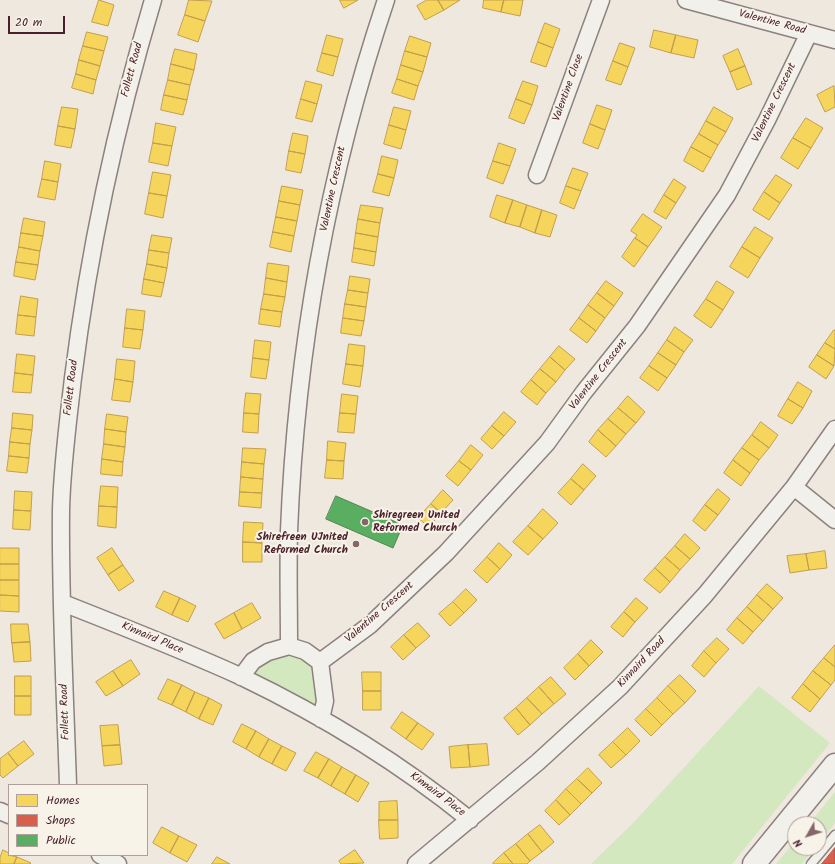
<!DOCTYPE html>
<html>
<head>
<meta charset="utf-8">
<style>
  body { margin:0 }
  #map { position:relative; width:835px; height:864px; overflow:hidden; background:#efe8df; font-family:Kalam,sans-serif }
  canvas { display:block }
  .legend { position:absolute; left:8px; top:784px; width:140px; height:72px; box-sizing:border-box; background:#f7f3e8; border:1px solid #b29e9c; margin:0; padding:5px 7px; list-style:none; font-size:12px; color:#4a1f2b }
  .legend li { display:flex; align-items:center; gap:8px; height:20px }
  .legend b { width:20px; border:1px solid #b29e9c }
  .north { position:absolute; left:787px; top:816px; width:40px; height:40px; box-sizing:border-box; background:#f7f3e8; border:1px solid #b29e9c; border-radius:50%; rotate:231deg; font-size:11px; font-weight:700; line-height:16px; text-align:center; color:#4a1f2b }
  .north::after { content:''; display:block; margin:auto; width:14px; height:18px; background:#84656a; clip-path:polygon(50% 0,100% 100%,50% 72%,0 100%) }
  .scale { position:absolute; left:8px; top:16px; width:57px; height:18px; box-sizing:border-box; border:2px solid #4a1f2b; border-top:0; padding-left:5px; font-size:12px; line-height:14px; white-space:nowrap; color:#4a1f2b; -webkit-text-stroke:3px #f7f3e8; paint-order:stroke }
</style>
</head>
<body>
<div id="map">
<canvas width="835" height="864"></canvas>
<ul class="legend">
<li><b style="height:11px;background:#f6d55c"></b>Homes</li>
<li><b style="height:11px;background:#d6604d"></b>Shops</li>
<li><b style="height:11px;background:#5aae61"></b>Public</li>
</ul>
<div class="north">N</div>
<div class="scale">20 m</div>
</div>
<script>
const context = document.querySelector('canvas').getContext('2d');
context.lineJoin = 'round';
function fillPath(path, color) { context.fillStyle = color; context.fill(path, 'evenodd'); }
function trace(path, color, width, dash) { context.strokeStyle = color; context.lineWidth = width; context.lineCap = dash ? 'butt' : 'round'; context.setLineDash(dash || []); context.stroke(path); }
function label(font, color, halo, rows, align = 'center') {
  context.font = font + ' Kalam,sans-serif'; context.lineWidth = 4; context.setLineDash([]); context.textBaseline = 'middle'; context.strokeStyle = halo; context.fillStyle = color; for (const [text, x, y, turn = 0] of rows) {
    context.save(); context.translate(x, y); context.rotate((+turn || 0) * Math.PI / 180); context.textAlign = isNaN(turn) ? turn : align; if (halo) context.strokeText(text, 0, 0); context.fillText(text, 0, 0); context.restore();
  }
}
fillPath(new Path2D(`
  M281 652C287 653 295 654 300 656 317 665 320 692 315 709L249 675 263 661Z
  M759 686 830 743 732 864H591L634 822Z
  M835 792V823L819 843V824H809Z
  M795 841V848H815L802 864H776Z`), '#d3e8bf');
const homes = new Path2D(`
  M99 0 114 5 108 26 92 22Z
  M189 0 212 1 205 21 185 15Z
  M340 0H358L344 8Z
  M427 0H438L444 10 425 20 417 6Z
  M438 0H460L444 10Z
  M484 0H504L501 12 483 8Z
  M504 0H523L520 16 501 12Z
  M185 15 205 21 198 42 178 35Z
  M545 23 560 29 553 48 538 42Z
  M654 30 676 35 671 53 650 47Z
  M87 32 108 37 104 51 83 46Z
  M327 35 343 39 338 57 322 53Z
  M676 35 698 40 694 58 671 53Z
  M410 36 431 43 427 57 405 51Z
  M538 42 553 48 546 67 531 62Z
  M620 43 635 48 628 67 613 61Z
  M83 46 104 51 100 66 79 60Z
  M175 49 197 54 194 70 171 64Z
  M738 49 745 66 730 72 723 56Z
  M405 51 427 57 423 72 401 65Z
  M322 53 338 57 333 76 317 71Z
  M79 60 100 66 96 80 76 74Z
  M613 61 628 67 621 85 606 80Z
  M171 64 194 70 190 85 168 80Z
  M401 65 423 72 418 86 397 79Z
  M745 66 752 84 737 90 730 72Z
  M76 74 96 80 93 94 72 88Z
  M397 79 418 86 414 100 392 93Z
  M168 80 190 85 187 100 164 95Z
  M306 81 322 85 317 104 301 99Z
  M523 81 538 86 532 105 516 99Z
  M834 86 835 107 825 112 817 95Z
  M164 95 187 100 183 115 161 110Z
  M301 99 317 104 312 122 296 118Z
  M516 99 532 105 524 124 509 118Z
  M597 105 612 110 605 130 590 124Z
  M62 107 78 109 75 129 58 126Z
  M394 107 411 111 406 130 389 125Z
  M714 107 733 118 726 132 706 121Z
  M806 118 823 128 811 148 793 138Z
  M706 121 726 132 718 145 699 134Z
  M156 123 176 127 172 146 153 143Z
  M590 124 605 130 598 149 583 143Z
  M389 125 406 130 401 149 384 144Z
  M58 126 75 129 71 148 55 145Z
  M293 133 308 136 305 154 289 151Z
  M699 134 718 145 711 158 691 147Z
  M793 138 811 148 798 169 781 158Z
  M153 143 172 146 168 166 149 162Z
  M499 143 516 149 510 166 493 161Z
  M691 147 711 158 703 172 684 161Z
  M289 151 305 154 301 173 286 170Z
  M382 156 398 160 394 178 378 174Z
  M45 161 61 164 58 182 42 179Z
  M493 161 510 166 503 184 487 178Z
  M573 168 588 173 581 191 566 186Z
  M153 172 171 175 167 196 149 193Z
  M378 174 394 178 389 196 373 192Z
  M776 175 792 185 780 203 764 192Z
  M42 179 58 182 55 200 38 197Z
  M674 179 686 187 676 203 664 195Z
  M282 186 303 190 300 205 279 201Z
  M566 186 581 191 574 209 560 203Z
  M764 192 780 203 769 220 753 210Z
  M149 193 167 196 163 218 145 214Z
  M497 195 513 200 505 223 490 217Z
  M664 195 676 203 666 219 654 212Z
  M513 200 527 205 520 227 505 223Z
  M279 201 300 205 297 221 276 217Z
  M361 205 383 208 380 223 358 219Z
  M527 205 542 210 535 233 520 227Z
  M542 210 557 215 550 237 535 233Z
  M643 214 662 227 648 247 635 238 637 235 631 231Z
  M276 217 297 221 294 236 273 232Z
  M24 218 45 222 43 236 21 233Z
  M358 219 380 223 378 237 356 233Z
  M755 227 773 238 760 258 742 247Z
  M273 232 294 236 291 252 270 247Z
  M21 233 43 236 40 251 19 247Z
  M356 233 378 237 376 252 354 248Z
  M152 235 172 238 169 253 149 250Z
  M635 238 648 247 634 267 622 257Z
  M19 247 40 251 38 265 16 262Z
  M742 247 760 258 748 278 730 267Z
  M354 248 376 252 374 266 352 262Z
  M149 250 169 253 167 268 147 264Z
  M16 262 38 265 35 280 14 276Z
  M268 263 289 266 287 282 266 278Z
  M147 264 167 268 164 283 144 279Z
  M350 276 370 279 368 293 348 290Z
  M266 278 287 282 285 297 264 294Z
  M144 279 164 283 161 297 142 294Z
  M606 281 623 293 614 306 597 293Z
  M717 281 734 292 723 310 706 299Z
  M348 290 368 293 366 307 345 304Z
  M597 293 614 306 605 318 588 305Z
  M264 294 285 297 282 312 261 309Z
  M21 296 38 299 36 317 18 315Z
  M706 299 723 310 711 328 694 316Z
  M345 304 366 307 364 321 343 318Z
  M588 305 605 318 596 331 579 318Z
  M127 309 145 311 143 330 125 328Z
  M261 309 282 312 280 327 259 324Z
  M18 315 36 317 34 336 16 334Z
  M343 318 364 321 361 336 341 333Z
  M579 318 596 331 587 343 570 330Z
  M675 327 693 340 684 352 667 340Z
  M125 328 143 330 140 349 123 347Z
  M834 330 835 331V349L825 343Z
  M255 340 271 342 269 360 253 358Z
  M667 340 684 352 676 365 658 353Z
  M825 343 835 349 834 366 817 355Z
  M349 344 365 346 363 366 346 364Z
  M559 346 575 359 565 370 550 357Z
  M658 353 676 365 667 378 649 366Z
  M17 354 35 356 33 375 15 373Z
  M817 355 834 366 826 379 809 367Z
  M550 357 565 370 556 382 540 369Z
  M253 358 269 360 266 379 251 377Z
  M117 359 135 361 133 382 115 379Z
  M346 364 363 366 360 387 343 384Z
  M649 366 667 378 658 391 640 378Z
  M540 369 556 382 546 393 531 380Z
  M15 373 33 375 31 393 13 392Z
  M115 379 133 382 130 402 112 400Z
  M531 380 546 393 537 405 521 392Z
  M798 382 812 391 803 408 788 399Z
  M246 393 261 394 259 414 244 413Z
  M342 394 358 396 356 414 340 413Z
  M628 396 645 412 636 423 618 408Z
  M788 399 803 408 792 424 778 416Z
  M618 408 636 423 626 434 608 419Z
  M504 412 516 422 504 436 492 426Z
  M13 413 33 415 32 430 12 428Z
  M244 413 259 414 258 433 243 432Z
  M340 413 356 414 354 433 338 432Z
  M107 414 128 417 126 432 105 429Z
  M608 419 626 434 616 446 598 430Z
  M761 422 778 435 769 448 752 435Z
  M492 426 504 436 492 449 481 439Z
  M12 428 32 430 30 444 10 442Z
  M105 429 126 432 125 447 104 444Z
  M598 430 616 446 606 457 589 442Z
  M752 435 769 448 759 460 742 448Z
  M328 441 346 443 344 461 327 460Z
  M10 442 30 444 29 458 9 456Z
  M104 444 125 447 123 462 102 459Z
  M471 445 483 455 471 470 459 461Z
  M243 448 266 449 264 464 242 462Z
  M742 448 759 460 750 473 733 460Z
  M9 456 29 458 27 473 7 471Z
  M102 459 123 462 122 476 101 474Z
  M327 460 344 461 343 479 325 478Z
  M733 460 750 473 741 486 724 473Z
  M459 461 471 470 458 486 446 476Z
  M242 462 264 464 263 479 241 477Z
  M583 464 596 476 584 490 571 479Z
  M241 477 263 479 262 493 240 492Z
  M571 479 584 490 571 505 558 493Z
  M101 486 118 487 117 507 99 506Z
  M718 489 730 499 718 515 705 505Z
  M443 490 453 500 441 513 431 504Z
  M15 491 32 492 31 511 14 510Z
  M240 492 262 493 261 508 239 506Z
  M431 504 441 513 429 527 418 518Z
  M705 505 718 515 705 531 693 521Z
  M99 506 117 507 116 528 98 526Z
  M543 509 558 523 543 539 528 526Z
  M14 510 31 511 30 530 13 529Z
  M244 522 263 523 262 543 243 542Z
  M528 526 543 539 528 555 513 542Z
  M685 534 700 548 690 559 675 546Z
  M243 542 262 543V562H243Z
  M499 543 512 555 500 569 487 557Z
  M675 546 690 559 680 570 665 557Z
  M0 548H19V564H0Z
  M112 548 123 565 108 575 97 558Z
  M825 551 827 568 809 570 806 554Z
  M806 554 809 570 790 573 787 556Z
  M487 557 500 569 487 583 474 571Z
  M665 557 680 570 670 582 655 568Z
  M0 564H19V580H0Z
  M123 565 134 581 119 591 108 575Z
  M655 568 670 582 660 593 644 580Z
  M0 580H19V596L0 595Z
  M767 584 783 598 773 609 757 595Z
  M466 589 477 600 464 613 453 602Z
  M164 591 180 598 172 615 156 607Z
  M0 595 19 596V612L0 611Z
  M757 595 773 609 763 621 747 607Z
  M180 598 196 606 188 622 172 615Z
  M636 598 648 608 635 622 624 612Z
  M453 602 464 613 450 626 439 614Z
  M252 603 261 618 242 629 234 613Z
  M747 607 763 621 753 632 737 618Z
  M624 612 635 622 623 637 611 627Z
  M234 613 242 629 224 639 215 624Z
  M737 618 753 632 743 644 727 630Z
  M418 623 430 636 416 648 404 635Z
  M11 624H28L30 642 12 643Z
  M404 635 416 648 403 660 391 647Z
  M717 638 729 649 716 663 704 651Z
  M591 640 603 652 589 666 578 654Z
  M30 642 31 661 14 662 12 643Z
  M835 645V667L824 658Z
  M704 651 716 663 704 677 692 666Z
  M578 654 589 666 575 680 564 668Z
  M824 658 835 667V680L831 685 813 671Z
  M131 660 140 674 123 686 113 671Z
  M113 671 123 686 106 696 96 682Z
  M813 671 831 685 820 699 803 684Z
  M362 672H381V691H363Z
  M680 675 696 691 685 703 668 686Z
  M15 676H31V696H15Z
  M551 677 566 694 554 704 539 687Z
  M168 679 182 685 172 705 158 699Z
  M803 684 820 699 810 712 792 698Z
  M182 685 195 692 186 712 172 705Z
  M668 686 685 703 673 714 657 698Z
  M539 687 554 704 542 714 527 698Z
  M363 691H381V710H363Z
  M195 692 209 698 199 719 186 712Z
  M15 696H31V715H15Z
  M209 698 222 705 213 725 199 719Z
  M527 698 542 714 530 725 516 708Z
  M657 698 673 714 662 725 646 709Z
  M516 708 530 725 518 735 504 718Z
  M646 709 662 725 651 736 635 720Z
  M402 712 418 723 406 739 391 728Z
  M418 723 434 734 422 750 406 739Z
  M242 724 256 731 246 749 233 742Z
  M118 725 120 745 102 746 100 726Z
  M628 728 640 741 626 755 613 742Z
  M256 731 269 739 259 757 246 749Z
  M269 739 282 746 272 764 259 757Z
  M24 741 34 754 18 766 8 753Z
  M613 742 626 755 611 768 599 755Z
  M487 744 489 765 470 767 468 745Z
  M120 745 122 764 104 766 102 746Z
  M468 745 470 767 451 768 449 747Z
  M282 746 296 753 286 771 272 764Z
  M316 752 329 759 318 778 304 771Z
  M8 753 18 766 3 778 0 775V759Z
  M329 759 342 767 331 786 318 778Z
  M342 767 356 775 345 794 331 786Z
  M588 768 602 783 592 793 577 779Z
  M356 775 369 783 358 802 345 794Z
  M577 779 592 793 581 804 566 789Z
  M566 789 581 804 570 815 556 800Z
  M556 800 570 815 559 825 545 811Z
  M397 801 398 820H379V802Z
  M379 820H398V838L380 839Z
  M540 825 554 842 542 852 528 834Z
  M162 827 179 836 170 853 153 843Z
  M528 834 542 852 530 861 516 844Z
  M179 836 197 845 187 862 170 853Z
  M516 844 530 861 527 864H513L504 853Z
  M3 850 9 853V855L17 857 14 864H0V858Z
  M355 850 364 863 341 864 339 861Z
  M504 853 513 864H493V863Z
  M17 857 31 863 30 864H14Z
  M217 857 230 864H212Z`);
fillPath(homes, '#f6d55c');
trace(homes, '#c29e4d', 1);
const shops = new Path2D(`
  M835 848V864H822Z`);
fillPath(shops, '#d6604d');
trace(shops, '#ac4c43', 1);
const public = new Path2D(`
  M336 496 403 525 393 548 326 519Z`);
fillPath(public, '#5aae61');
trace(public, '#558351', 1);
const lane = new Path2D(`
  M811 864 835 835`);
const street = new Path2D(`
  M686 0 835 40
  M537 175 601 0
  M794 487 835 520
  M63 603C123 627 183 650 242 677 323 716 401 764 470 820
  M289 646C289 608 288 569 289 531 296 351 329 170 386 0
  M320 662 370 625 446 553 547 443 584 392 637 326 727 195 767 120 809 33
  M241 677 253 661 268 652 289 646 305 651 320 662 325 701 321 719
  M68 785C65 693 60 601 61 510 62 466 68 422 73 378 89 250 116 124 153 0
  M0 811 9 815
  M100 855 118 864
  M416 864 538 762 620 687 705 595 794 487 835 429`);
const primary = new Path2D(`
  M754 864 835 765`);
trace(lane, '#8d817f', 11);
trace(street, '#8d817f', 19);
trace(primary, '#8d817f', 25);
trace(lane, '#f2f0eb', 8);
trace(street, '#f2f0eb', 16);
trace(primary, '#f2f0eb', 22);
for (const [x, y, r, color] of [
  [365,522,4,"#84656a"],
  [356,544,4,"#84656a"]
]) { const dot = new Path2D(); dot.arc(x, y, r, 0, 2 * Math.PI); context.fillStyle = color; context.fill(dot); trace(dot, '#f7f3e8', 1.5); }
label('11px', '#4a1f2b', '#f7f3e8', [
  ["Valentine Road",772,23,15],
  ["Follett Road",133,70,-75],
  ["Valentine Close",569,88,-70],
  ["Valentine Crescent",775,103,-64],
  ["Valentine Crescent",334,189,-78],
  ["Valentine Crescent",599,375,-52],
  ["Follett Road",72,388,-83],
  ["Valentine Crescent",380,613,-41],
  ["Kinnaird Place",152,639,23],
  ["Kinnaird Road",642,663,-47],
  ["Follett Road",66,712,-92],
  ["Kinnaird Place",437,795,37]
]);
label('bold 11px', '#4a1f2b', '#f7f3e8', [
  ["Shiregreen United",373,516],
  ["Reformed Church",373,529],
  ["Shirefreen UJnited",348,538,"right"],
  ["Reformed Church",348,551,"right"]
], 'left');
</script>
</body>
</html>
